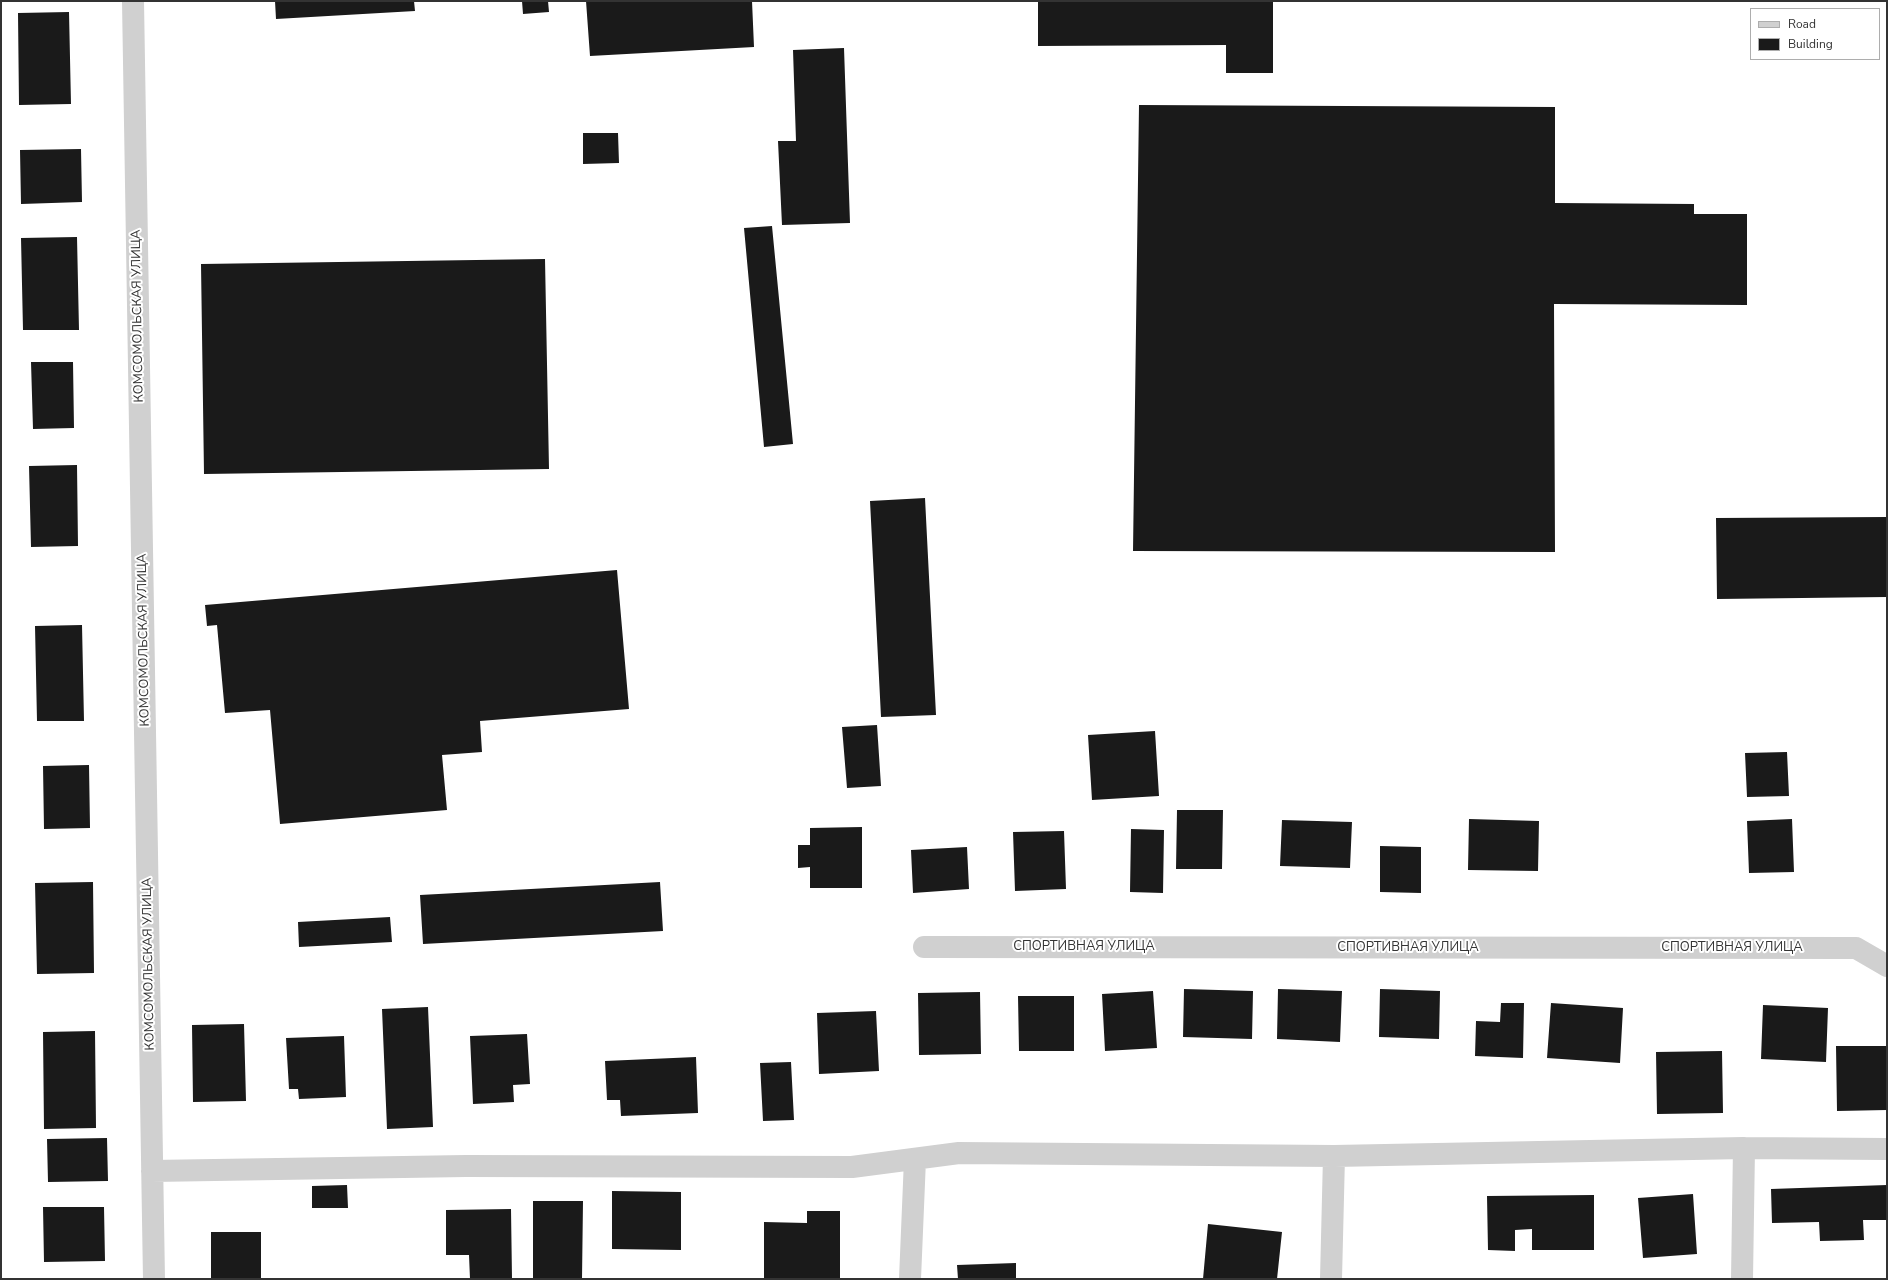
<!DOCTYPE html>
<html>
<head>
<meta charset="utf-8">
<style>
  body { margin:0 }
  #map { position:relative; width:1888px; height:1280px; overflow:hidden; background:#fff; font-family:"Nunito Sans",sans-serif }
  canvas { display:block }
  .frame { position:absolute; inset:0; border:2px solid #333; pointer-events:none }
  .legend { position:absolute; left:1750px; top:8px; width:130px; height:52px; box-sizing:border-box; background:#fff; border:1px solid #adadad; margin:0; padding:5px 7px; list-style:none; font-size:12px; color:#333 }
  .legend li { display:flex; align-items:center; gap:8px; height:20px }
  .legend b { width:20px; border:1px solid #adadad }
</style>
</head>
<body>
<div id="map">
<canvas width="1888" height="1280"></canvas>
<div class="frame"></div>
<ul class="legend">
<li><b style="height:5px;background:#d0d0d0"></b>Road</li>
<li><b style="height:11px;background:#1a1a1a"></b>Building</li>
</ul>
</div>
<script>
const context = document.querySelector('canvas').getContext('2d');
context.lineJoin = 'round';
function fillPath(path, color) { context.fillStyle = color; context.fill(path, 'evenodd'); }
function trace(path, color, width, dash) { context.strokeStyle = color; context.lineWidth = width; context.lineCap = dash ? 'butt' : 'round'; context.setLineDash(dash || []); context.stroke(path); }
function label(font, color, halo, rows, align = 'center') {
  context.font = font + ' "Nunito Sans",sans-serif'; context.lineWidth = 4; context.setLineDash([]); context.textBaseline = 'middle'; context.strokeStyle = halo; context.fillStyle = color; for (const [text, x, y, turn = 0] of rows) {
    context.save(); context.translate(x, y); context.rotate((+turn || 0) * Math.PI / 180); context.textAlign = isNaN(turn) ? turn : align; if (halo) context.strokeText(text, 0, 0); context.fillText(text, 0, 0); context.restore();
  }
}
fillPath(new Path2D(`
  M275 1H414L415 11 276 19Z
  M522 1H548L549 12 523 14Z
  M586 1H752L754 47 590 56Z
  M1038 1H1273V73H1226V45L1038 46Z
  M69 12 71 104 19 105 18 13Z
  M844 48 850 223 782 225 778 141H796L793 50Z
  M1139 105 1555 107V203L1694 204V214H1747V305L1554 304 1555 552 1133 551Z
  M583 133H618L619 163 583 164Z
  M81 149 82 202 21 204 20 150Z
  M772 226 793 444 764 447 744 228Z
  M77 237 79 330H23L21 238Z
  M545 259 549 469 204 474 201 264Z
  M31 362H73L74 428 33 429Z
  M77 465 78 546 31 547 29 466Z
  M925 498 936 715 881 717 870 501Z
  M1887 517V597L1717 599 1716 518Z
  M617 570 629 709 480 721 482 752 442 755 447 810 280 824 270 710 225 713 217 625 207 626 205 605Z
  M82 625 84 721H37L35 626Z
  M877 725 881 786 847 788 842 727Z
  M1155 731 1159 796 1092 800 1088 735Z
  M1787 752 1789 796 1747 797 1745 753Z
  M89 765 90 828 44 829 43 766Z
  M1177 810H1223L1222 869H1176Z
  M1469 819 1539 821 1538 871 1468 870Z
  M1792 819 1794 872 1749 873 1747 821Z
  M1282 820 1352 822 1350 868 1280 866Z
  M862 827V888H810V867L798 868V845H810V828Z
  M1131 829 1164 830 1163 893 1130 892Z
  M1064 831 1066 889 1015 891 1013 832Z
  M1380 846 1421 847V893L1380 892Z
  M967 847 969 889 913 893 911 850Z
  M93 882 94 973 37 974 35 883Z
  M660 882 663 931 423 944 420 895Z
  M390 917 392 942 299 947 298 922Z
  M1184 989 1253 991 1252 1039 1183 1037Z
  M1278 989 1342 991 1340 1042 1277 1039Z
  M1380 989 1440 991 1439 1039 1379 1037Z
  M1153 991 1157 1048 1105 1051 1102 994Z
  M980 992 981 1054 919 1055 918 993Z
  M1018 996H1074V1051H1019Z
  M1501 1003H1524L1523 1058 1475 1056 1476 1021 1500 1022Z
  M1551 1003 1623 1008 1620 1063 1547 1058Z
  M1763 1005 1828 1008 1826 1062 1761 1059Z
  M428 1007 433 1127 387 1129 382 1009Z
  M876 1011 879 1071 819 1074 817 1013Z
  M244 1024 246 1101 193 1102 192 1025Z
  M95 1031 96 1128 44 1129 43 1032Z
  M527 1034 530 1084 513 1085 514 1102 473 1104 470 1036Z
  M344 1036 346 1097 299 1099 298 1089H289L286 1038Z
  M1836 1046H1887V1110L1837 1111Z
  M1722 1051 1723 1113 1657 1114 1656 1052Z
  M696 1057 698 1113 621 1116 620 1100H607L605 1061Z
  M791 1062 794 1120 763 1121 760 1063Z
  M107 1138 108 1181 48 1182 47 1139Z
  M347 1185 348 1208H312V1186Z
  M1887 1185V1220H1863L1864 1240 1820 1241 1819 1222 1772 1223 1771 1189Z
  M612 1191 681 1192V1250L612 1249Z
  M1693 1194 1697 1254 1643 1258 1638 1198Z
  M1594 1195V1250H1532V1229L1515 1230V1251L1488 1250 1487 1196Z
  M533 1201H583L582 1279H533Z
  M43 1207H104L105 1261 44 1262Z
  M511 1209 512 1279H470L469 1255H446V1210Z
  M807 1211H840V1279H764V1222L807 1223Z
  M1208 1224 1282 1232 1277 1279H1203Z
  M211 1232H261V1279H211Z
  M1016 1263V1279H958L957 1265Z`), '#1a1a1a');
trace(new Path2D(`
  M133 1 154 1279
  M924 947 1856 948 1887 966
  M152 1171 466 1166 852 1167 959 1153 1334 1156 1744 1148 1887 1149
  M910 1279 915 1159
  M1331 1279 1334 1156
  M1742 1279 1744 1148`), '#d0d0d0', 22);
label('13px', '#333', '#fff', [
  ["КОМСОМОЛЬСКАЯ УЛИЦА",138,316,-91],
  ["КОМСОМОЛЬСКАЯ УЛИЦА",144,640,-91],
  ["СПОРТИВНАЯ УЛИЦА",1084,947],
  ["СПОРТИВНАЯ УЛИЦА",1408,948],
  ["СПОРТИВНАЯ УЛИЦА",1732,948],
  ["КОМСОМОЛЬСКАЯ УЛИЦА",149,964,-91]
]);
</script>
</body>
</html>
